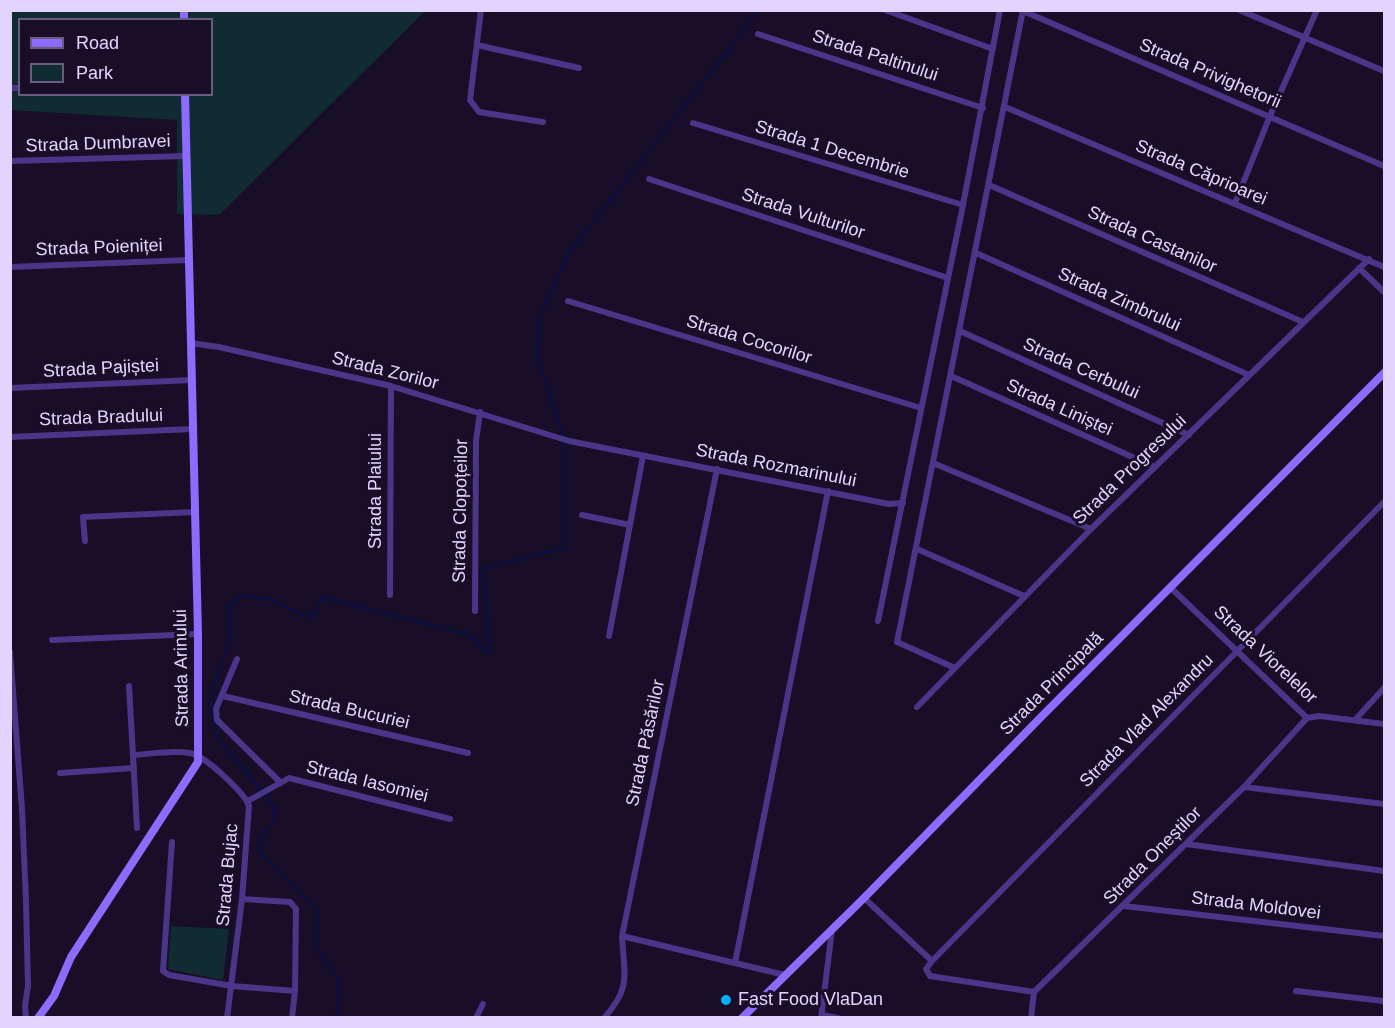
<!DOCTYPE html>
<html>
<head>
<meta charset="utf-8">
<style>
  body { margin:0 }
  #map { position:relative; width:1395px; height:1028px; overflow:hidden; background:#180e28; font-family:Arial,sans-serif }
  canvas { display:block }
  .frame { position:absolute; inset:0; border:12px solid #e2d4ff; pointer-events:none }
  .legend { position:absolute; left:18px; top:18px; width:195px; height:78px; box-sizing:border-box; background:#180e28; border:2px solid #695d7e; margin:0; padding:8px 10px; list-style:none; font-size:18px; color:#e2d4ff }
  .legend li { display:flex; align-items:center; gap:12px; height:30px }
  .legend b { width:30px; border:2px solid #695d7e }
</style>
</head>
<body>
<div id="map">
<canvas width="1395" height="1028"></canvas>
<div class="frame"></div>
<ul class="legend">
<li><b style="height:8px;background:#8d6bff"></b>Road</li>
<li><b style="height:16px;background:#102c32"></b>Park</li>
</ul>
</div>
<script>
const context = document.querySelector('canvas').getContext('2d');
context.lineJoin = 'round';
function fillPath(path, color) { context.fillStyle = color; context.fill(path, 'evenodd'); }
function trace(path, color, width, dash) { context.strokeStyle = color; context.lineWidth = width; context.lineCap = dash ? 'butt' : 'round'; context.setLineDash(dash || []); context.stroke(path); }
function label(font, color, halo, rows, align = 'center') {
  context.font = font + ' Arial,sans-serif'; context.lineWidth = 6; context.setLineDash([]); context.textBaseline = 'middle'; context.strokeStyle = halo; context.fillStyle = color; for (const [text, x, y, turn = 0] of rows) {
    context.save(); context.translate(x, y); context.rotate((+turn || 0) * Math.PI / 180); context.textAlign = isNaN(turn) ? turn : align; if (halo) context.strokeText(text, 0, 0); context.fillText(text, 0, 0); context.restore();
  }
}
fillPath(new Path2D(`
  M10 11H425L219 215 177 214V120L11 110ZM20 20H212V94H20Z
  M171 926 229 929 223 980 168 969Z`), '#102c32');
trace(new Path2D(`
  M563 436 538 359 539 317 570 251 741 34 757 10
  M336 1018 339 997 337 976 316 948 318 911 261 854 259 841 275 819 273 805 217 737 210 702 230 637 229 608 241 595 272 600 304 616 314 615 322 597 471 635 484 651 490 650 483 568 564 548 563 442`), '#071148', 2);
trace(new Path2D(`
  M481 10 470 100 479 112 543 122
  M885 10 993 49
  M1239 10 1384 71
  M1023 11 1384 166
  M758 34 983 108
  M477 45 579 68
  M10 88H20
  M1005 107 1384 267
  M693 123 963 205
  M10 161 186 156
  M649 179 948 278
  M989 185 1303 322
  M1235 203 1270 116 1317 10
  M976 253 1249 375
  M10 267 189 260
  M1359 268 1384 292
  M568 301 921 408
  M960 331 1189 435
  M190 343 219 347 391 386 569 441 889 504 903 503
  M951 376 1155 467
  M10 388 193 380
  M10 437 192 429
  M933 463 1091 529
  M582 515 630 525
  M85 541 83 517 195 512
  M917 549 1024 596
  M1171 588 1307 718 1319 716 1384 724
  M390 595 391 386
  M475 611 476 441 480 412
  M878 621 963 205 1000 10
  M609 636 643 456
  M52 640 198 634
  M10 652 22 809 26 901 28 986 25 1006 26 1018
  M237 659 216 709 217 720 281 783
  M955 668 897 642 1023 10
  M129 686 133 755
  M223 696 468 753
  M917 707 1091 529 1369 259
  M1355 720 1384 688
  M60 773 134 768
  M1244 787 1384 804
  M248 801 289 778 450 819
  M137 828 133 755C151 754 172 750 190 753 204 755 245 793 249 806L242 899 227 1018
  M172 842 163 971 169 975 232 986 295 991
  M1186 844 1384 871
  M864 898 932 961
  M242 899 290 902 296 909 295 991 292 1018
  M1124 906 1384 936
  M622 936 785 975
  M735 963 828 491
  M1296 991 1384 1001
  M1034 992 930 976 926 969 932 961 1384 502
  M822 1015 838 1018
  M476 1018 483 1004
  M604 1018C632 987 624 975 622 936L717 469
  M821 1018 832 930
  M1031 1018 1034 992 1244 787 1307 718`), '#4a3689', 6);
trace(new Path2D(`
  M184 10V20
  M38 1018 54 996 71 957 198 762V634L185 94
  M742 1018 864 898 1043 715 1384 373`), '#8d6bff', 8);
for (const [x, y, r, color] of [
  [726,1000,6,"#00b1ff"]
]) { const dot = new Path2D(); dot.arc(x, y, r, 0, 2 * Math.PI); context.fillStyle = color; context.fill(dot); trace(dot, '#180e28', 2); }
label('18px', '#e2d4ff', '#180e28', [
  ["Strada Paltinului",875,56,18],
  ["Strada Privighetorii",1210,74,23],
  ["Strada Dumbravei",98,144,-2],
  ["Strada 1 Decembrie",832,150,17],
  ["Strada Căprioarei",1201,173,23],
  ["Strada Vulturilor",803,214,18],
  ["Strada Castanilor",1152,240,24],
  ["Strada Poieniței",99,248,-2],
  ["Strada Zimbrului",1119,300,24],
  ["Strada Cocorilor",749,340,17],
  ["Strada Pajiștei",101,369,-3],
  ["Strada Cerbului",1081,369,24],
  ["Strada Zorilor",385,371,14],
  ["Strada Liniștei",1059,408,24],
  ["Strada Bradului",101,418,-2],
  ["Strada Rozmarinului",776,466,11],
  ["Strada Progresului",1130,470,-44],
  ["Strada Plaiului",376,491,-90],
  ["Strada Clopoțeilor",461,511,-89],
  ["Strada Viorelelor",1265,655,43],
  ["Strada Arinului",182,668,-91],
  ["Strada Principală",1052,684,-45],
  ["Strada Bucuriei",349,710,13],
  ["Strada Vlad Alexandru",1147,721,-45],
  ["Strada Păsărilor",646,743,-78],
  ["Strada Iasomiei",367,782,14],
  ["Strada Oneștilor",1153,856,-45],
  ["Strada Bujac",228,875,-85],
  ["Strada Moldovei",1256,906,7]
]);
label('18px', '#e2d4ff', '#180e28', [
  ["Fast Food VlaDan",738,1000]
], 'left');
</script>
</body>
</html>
